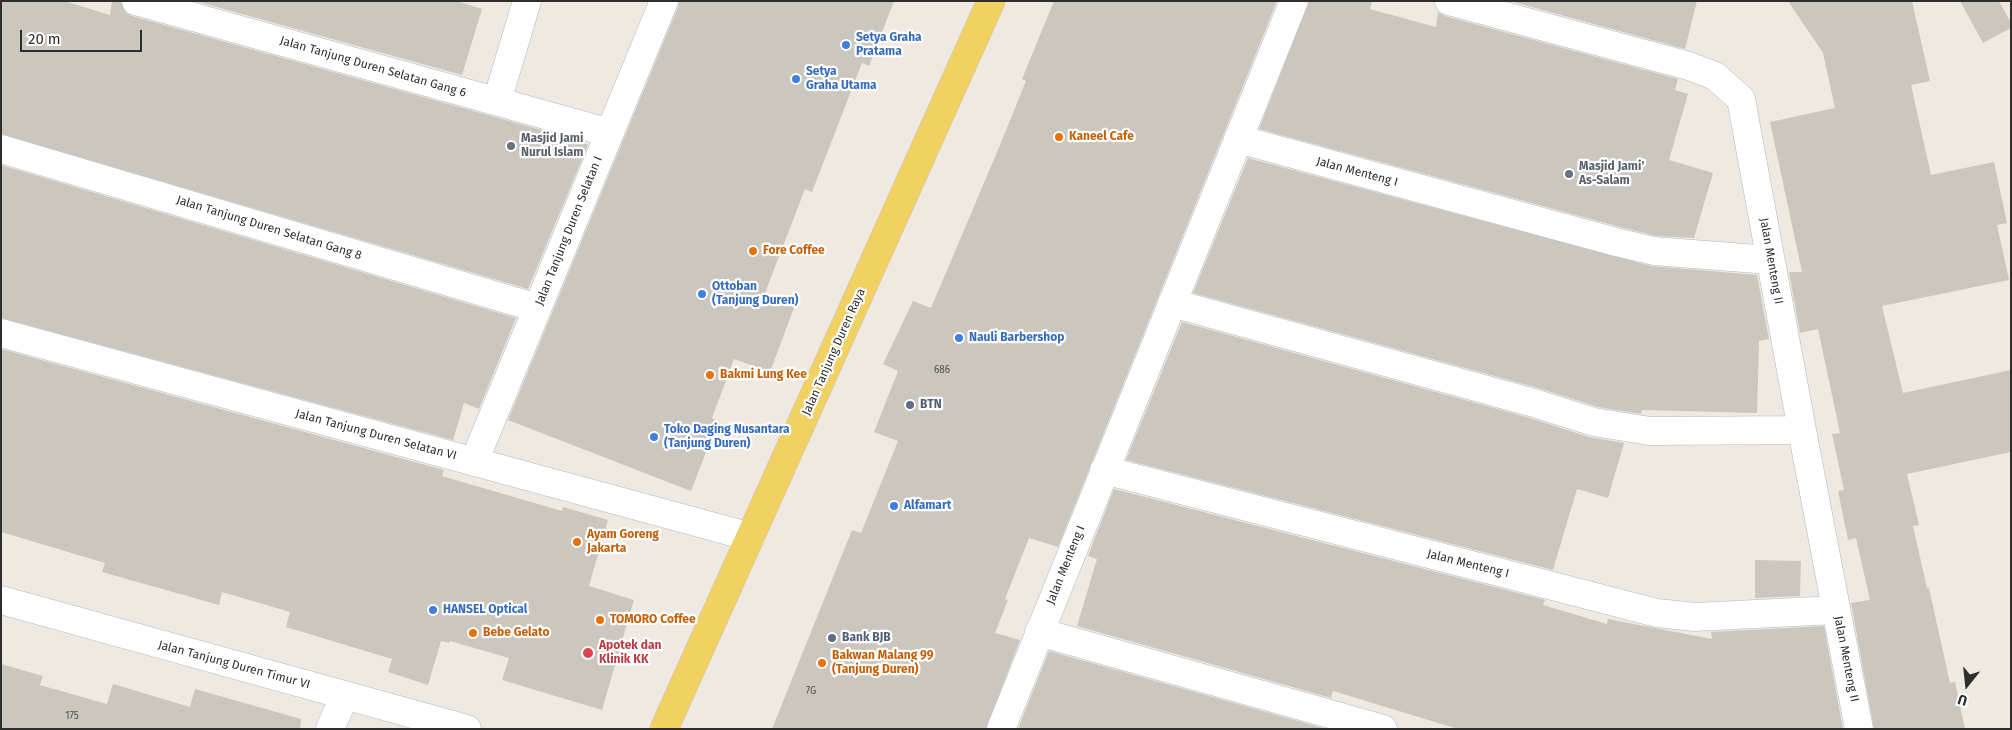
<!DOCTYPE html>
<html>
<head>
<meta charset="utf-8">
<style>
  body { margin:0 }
  #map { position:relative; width:2012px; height:730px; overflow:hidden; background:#efe9e1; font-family:"Fira Sans",sans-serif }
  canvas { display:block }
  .frame { position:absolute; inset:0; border:2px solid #2e2e2e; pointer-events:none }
  .north { position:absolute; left:1942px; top:660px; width:50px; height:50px; -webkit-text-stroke:4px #fff; paint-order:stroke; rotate:196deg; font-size:14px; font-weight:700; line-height:20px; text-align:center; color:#2e2e2e }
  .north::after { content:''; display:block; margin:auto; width:18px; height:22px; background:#2e2e2e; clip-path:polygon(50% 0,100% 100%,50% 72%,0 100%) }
  .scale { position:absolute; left:20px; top:30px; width:122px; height:22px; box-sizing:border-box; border:2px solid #2e2e2e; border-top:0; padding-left:6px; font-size:15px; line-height:18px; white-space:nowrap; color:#2e2e2e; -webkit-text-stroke:4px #fff; paint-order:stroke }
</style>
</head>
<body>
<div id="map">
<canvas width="2012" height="730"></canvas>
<div class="frame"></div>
<div class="north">U</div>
<div class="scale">20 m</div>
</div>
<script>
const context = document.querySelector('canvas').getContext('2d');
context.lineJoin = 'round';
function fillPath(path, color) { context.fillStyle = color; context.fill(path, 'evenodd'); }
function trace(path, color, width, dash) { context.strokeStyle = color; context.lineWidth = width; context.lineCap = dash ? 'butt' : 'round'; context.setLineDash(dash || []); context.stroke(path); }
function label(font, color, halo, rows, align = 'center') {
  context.font = font + ' "Fira Sans",sans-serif'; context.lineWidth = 4.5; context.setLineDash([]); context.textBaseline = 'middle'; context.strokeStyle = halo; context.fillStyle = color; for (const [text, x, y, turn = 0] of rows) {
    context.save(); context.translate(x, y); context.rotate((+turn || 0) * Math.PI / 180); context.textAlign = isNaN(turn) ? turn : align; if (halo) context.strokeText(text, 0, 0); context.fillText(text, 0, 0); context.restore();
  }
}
fillPath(new Path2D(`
  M1 1H64L110 15 112 1H121L125 12 132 16 574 139 588 145 528 289 1 134Z
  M195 1H456L482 9 462 75Z
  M679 1H894L869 66 862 63 812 192 805 189 765 293 795 305 770 372 734 359 712 418 718 421 691 491 508 420 678 7Z
  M1054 1H1277L1058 547 1029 538 1005 599 1008 600 995 633 1020 640 986 729H772L852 530 861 533 898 441 874 432 898 371 883 364 913 301 931 308 1000 145 1026 81 1022 79Z
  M1309 1H1372L1370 9 1436 27 1438 12 1445 16 1678 79 1675 90 1688 94 1669 160 1713 173 1694 238 1656 236 1620 227 1259 129Z
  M1510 1H1697L1685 49Z
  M1788 1H1912L1930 81 1911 85 1931 175 1994 162 2007 223 1997 225 2009 280 1882 306 1903 393 2011 370V452L1907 474 1919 525 1913 526 1927 588H1929L1950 683 1955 682 1965 729H1874L1851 603 1870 600 1856 538 1848 540 1838 491 1844 490 1832 434 1840 433 1818 329 1800 333 1789 272H1802L1770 122 1835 108 1823 53Z
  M1960 1H1999L2011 23V28L1983 43Z
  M1248 158 1651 266 1757 275 1769 339 1759 341 1757 413 1642 410 1641 414 1598 407 1538 388 1193 293Z
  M1 165 516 318 479 409 464 403 453 440 1 318Z
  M1182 322 1530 418 1589 437 1624 443 1608 498 1577 489 1553 570 1126 460Z
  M1 349 444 470 442 476 562 511 563 507 608 520 589 586 634 600 602 710 502 680 509 658 450 641 449 643 441 641 428 685 388 672 392 659 286 627 290 612 222 592 219 605 102 572 105 563 1 532Z
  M1114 489 1545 600 1543 605 1607 624 1608 619 1712 639 1711 632 1824 626 1843 729H1458L1333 691 1331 698 1077 626 1097 559 1088 556Z
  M1755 560 1801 561 1800 596 1755 598Z
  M1049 651 1323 728V729H1018Z
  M1 664 43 676 40 685 107 704 113 684 190 707 195 689 301 719 300 729H1Z`), '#cbc7bf');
const minor = new Path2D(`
  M136 1 610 133
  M1449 1 1689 66 1715 76 1741 99 1802 430 1859 729
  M497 101 527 1
  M1238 139 1616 242 1654 251 1770 260
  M1 149 537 308
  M1172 303 1534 403 1594 422 1650 431 1802 430
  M1 333 751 537
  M474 462 664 1
  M1104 470 1657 613 1695 617 1836 610
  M1 600 467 729
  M1039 632 1383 729
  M330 729 345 695
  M1001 729 1294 1`);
const primary = new Path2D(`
  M664 729 991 1`);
trace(minor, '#b4b7c1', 29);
trace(primary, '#c9c9c9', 29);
trace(minor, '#fff', 28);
trace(primary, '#f2d163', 28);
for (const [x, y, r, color] of [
  [846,45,5,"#3f7fe0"],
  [796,79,5,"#3f7fe0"],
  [1059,137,5,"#e8710a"],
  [511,146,5,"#6b7280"],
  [1569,174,5,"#6b7280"],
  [753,251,5,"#e8710a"],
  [702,294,5,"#3f7fe0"],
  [959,338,5,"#3f7fe0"],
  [710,375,5,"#e8710a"],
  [910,405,5,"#5c6f8a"],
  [654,437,5,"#3f7fe0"],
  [894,506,5,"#3f7fe0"],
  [577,542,5,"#e8710a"],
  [433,610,5,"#3f7fe0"],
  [600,620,5,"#e8710a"],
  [473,633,5,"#e8710a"],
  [832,638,5,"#5c6f8a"],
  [588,653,6,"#e0444e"],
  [822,663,5,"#e8710a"]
]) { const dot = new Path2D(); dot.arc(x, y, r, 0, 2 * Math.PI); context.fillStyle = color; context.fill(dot); trace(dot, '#fff', 2); }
label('10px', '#555452', null, [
  ["686",942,370],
  ["7G",811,691],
  ["175",72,716]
]);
label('bold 12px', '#366cbe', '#fff', [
  ["Setya Graha",856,38],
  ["Pratama",856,52],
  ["Setya",806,72],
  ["Graha Utama",806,86],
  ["Ottoban",712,287],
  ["(Tanjung Duren)",712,301],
  ["Nauli Barbershop",969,338],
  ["Toko Daging Nusantara",664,430],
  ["(Tanjung Duren)",664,444],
  ["Alfamart",904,506],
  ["HANSEL Optical",443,610]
], 'left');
label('12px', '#2e2e2e', '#fff', [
  ["Jalan Tanjung Duren Selatan Gang 6",373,67,16],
  ["Jalan Menteng I",1357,172,15],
  ["Jalan Tanjung Duren Selatan Gang 8",269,228,17],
  ["Jalan Tanjung Duren Selatan I",569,231,-68],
  ["Jalan Menteng II",1771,261,80],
  ["Jalan Tanjung Duren Raya",834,352,-66],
  ["Jalan Tanjung Duren Selatan VI",376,435,15],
  ["Jalan Menteng I",1468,564,14],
  ["Jalan Menteng I",1066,565,-68],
  ["Jalan Menteng II",1846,659,79],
  ["Jalan Tanjung Duren Timur VI",234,665,15]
]);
label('bold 12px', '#c56008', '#fff', [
  ["Kaneel Cafe",1069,137],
  ["Fore Coffee",763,251],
  ["Bakmi Lung Kee",720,375],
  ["Ayam Goreng",587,535],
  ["Jakarta",587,549],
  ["TOMORO Coffee",610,620],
  ["Bebe Gelato",483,633],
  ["Bakwan Malang 99",832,656],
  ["(Tanjung Duren)",832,670]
], 'left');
label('bold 12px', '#5b616d', '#fff', [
  ["Masjid Jami",521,139],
  ["Nurul Islam",521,153],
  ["Masjid Jami'",1579,167],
  ["As-Salam",1579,181]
], 'left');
label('bold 12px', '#4e5e75', '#fff', [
  ["BTN",920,405],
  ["Bank BJB",842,638]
], 'left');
label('bold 12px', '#be3a42', '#fff', [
  ["Apotek dan",599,646],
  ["Klinik KK",599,660]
], 'left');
</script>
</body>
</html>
